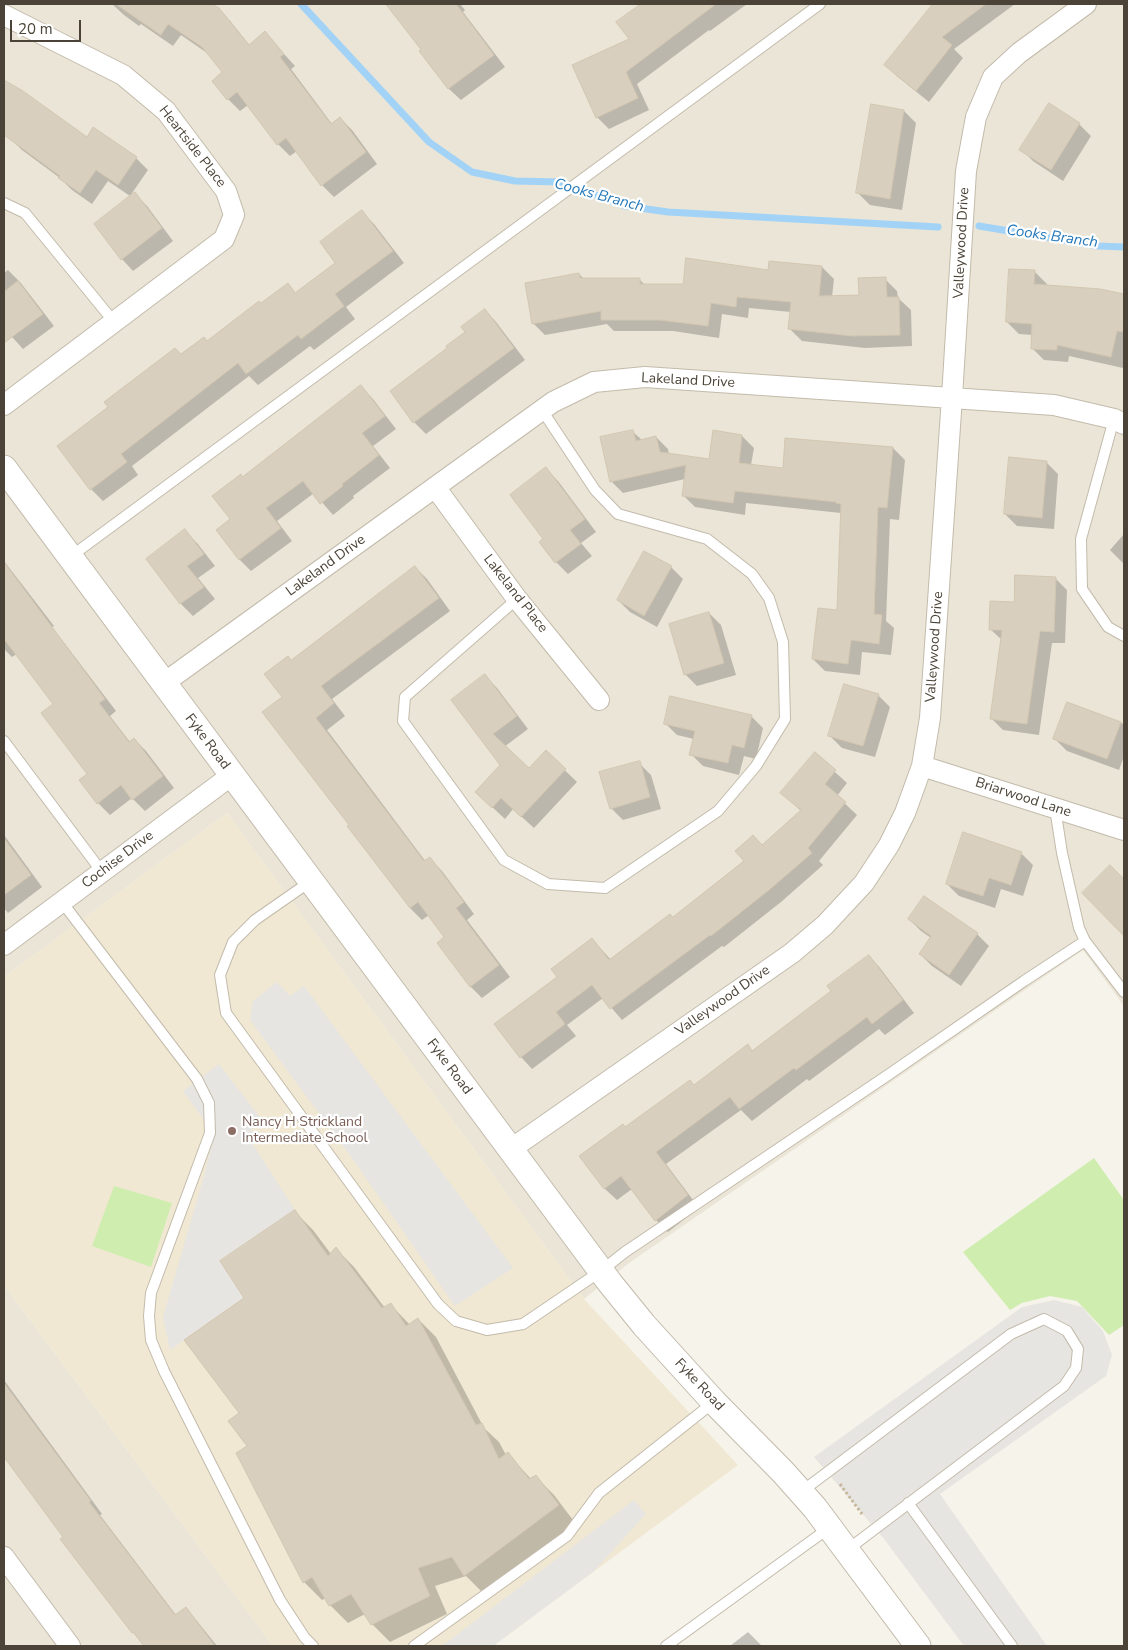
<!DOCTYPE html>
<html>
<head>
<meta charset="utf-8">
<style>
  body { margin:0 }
  #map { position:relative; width:1128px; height:1650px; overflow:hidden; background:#f6f3ea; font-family:"Nunito Sans",sans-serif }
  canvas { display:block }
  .frame { position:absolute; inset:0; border:5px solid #4b4337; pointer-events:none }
  .scale { position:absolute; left:10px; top:20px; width:71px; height:22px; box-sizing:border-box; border:2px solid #4b4337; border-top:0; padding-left:6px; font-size:15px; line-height:18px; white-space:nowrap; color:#4b4337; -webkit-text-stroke:4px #fff; paint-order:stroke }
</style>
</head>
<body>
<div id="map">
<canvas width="1128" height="1650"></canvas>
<div class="frame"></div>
<div class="scale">20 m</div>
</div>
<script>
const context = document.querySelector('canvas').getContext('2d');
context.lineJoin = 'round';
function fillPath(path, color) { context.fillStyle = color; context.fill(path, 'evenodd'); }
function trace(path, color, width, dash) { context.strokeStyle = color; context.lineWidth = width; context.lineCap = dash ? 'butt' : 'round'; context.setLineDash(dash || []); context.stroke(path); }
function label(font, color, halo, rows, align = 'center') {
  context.font = font + ' "Nunito Sans",sans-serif'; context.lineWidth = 4.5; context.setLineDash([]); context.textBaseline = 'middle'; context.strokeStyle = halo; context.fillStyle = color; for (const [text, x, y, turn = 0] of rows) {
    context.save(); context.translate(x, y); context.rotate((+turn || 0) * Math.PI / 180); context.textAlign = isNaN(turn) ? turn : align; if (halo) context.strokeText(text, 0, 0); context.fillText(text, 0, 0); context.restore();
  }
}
fillPath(new Path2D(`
  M4 4H1124V1006L1083 950 629 1263 584 1299 227 813 4 977Z
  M4 1285 273 1646H4Z`), '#eae5d7');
fillPath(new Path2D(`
  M227 813 584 1299 738 1465 493 1646H273L4 1285V977Z`), '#f0e8d3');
fillPath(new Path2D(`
  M1094 1158 1124 1200V1325L1109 1335 1077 1301 1050 1296 1022 1303 1010 1310 963 1252Z
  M114 1186 172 1203 151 1267 92 1246Z`), '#d0edb0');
fillPath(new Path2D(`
  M277 982 290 996 304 986 513 1268 455 1306 352 1158 250 1020 253 1001Z
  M219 1064 262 1120 251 1130 254 1134 252 1143 295 1210 220 1261 244 1298 170 1350 163 1317 204 1176 214 1134 183 1091Z
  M1054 1300 1082 1307 1103 1331 1112 1355 1106 1376 940 1494 1047 1646H964L884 1539 814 1457 1022 1307Z
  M634 1500 646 1514 593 1572 493 1646H442Z`), '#e7e5e1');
fillPath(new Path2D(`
  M112 4H210L219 9 231 22 250 46 265 33 295 66 291 69 332 124 340 118 352 130 377 164 334 197 322 185 297 151 290 156 278 144 248 105 240 111 228 99 224 72 210 55 181 35 173 46 141 24 139 26 124 15Z
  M388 4H460L465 10 463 12 505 67 461 100 449 89 421 51 423 50Z
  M643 4H747L710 31 709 30 637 84 649 110 609 129 597 117 631 39 618 22Z
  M934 4H1015L954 49 963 58 929 102 898 77 886 65Z
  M4 81 23 92 87 138 136 158 148 170 130 196 108 181 92 204 72 190 60 178 22 150 10 138 13 133 4 128Z
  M904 111 916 123 902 210 870 205 858 193Z
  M1079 124 1091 136 1063 181 1033 161 1021 149Z
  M135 194 147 206 173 241 133 271 122 259Z
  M362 212 374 224 404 263 346 307 355 319 314 350 310 346 258 385 249 376 132 466 138 475 103 501 91 489 58 446 182 355 207 342 288 285 296 294 337 263Z
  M822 267 834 279 832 297 860 296 885 279 897 291 898 298 911 310 912 346 865 348 802 341 790 329 791 312 749 308 748 318 722 314 719 338 673 331H614L607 324 545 335 533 323 579 274 584 279H639L646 286 684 285 769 271Z
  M8 270 20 282 54 326 23 349 4 328V273Z
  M1035 272 1047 284 1046 286 1099 290 1124 296V362L1123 368 1069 356 1068 362 1044 360 1032 348 1033 335 1019 334 1007 322Z
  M485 310 496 322 525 360 426 434 414 422 449 348 467 333Z
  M361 387 373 399 396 429 373 446 390 468 353 496 354 498 333 515 314 493 277 521 292 541 251 571 239 559 232 520 243 478Z
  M633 432 642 440 656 437 668 449 669 455 710 461 742 436 754 448 751 465 784 469 893 448 905 460 899 520 890 519 886 621 894 628 891 655 862 652 860 675 825 671 813 659 838 612 841 513 746 503 745 515 695 507 683 495 685 479 623 493 611 481Z
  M1046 462 1058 474 1054 529 1017 526 1005 514Z
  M546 469 558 481 596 532 581 543 592 556 568 574 556 562 541 543 545 540Z
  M185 531 197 543 215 566 198 578 215 599 193 616 181 604 148 559Z
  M1124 534V564L1110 550Z
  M4 561 54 626 52 627 116 711 110 716 130 742 134 739 146 751 174 788 145 811 132 798 110 815 98 803 88 774 55 704 17 654 12 657 4 649Z
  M415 567 427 579 450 611 332 699 345 716 327 730 426 862 430 859 442 871 474 914 467 920 510 977 482 998 470 986 446 938 429 915 422 920 410 908 349 826 350 825 283 698 291 661Z
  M671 567 683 579 657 627 630 612 618 600Z
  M1055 578 1067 590 1065 643H1052L1039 735 1003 730 991 718 1002 640 990 629 1015 604Z
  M709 613 721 625 736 675 697 686 685 674Z
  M485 676 497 688 528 729 504 747 529 770 546 752 577 782 534 828 513 809 505 819 489 804 502 765 453 700Z
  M878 695 890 707 875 757 842 748 830 736Z
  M1067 703 1124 724V756L1119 770 1067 751 1055 739Z
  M751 716 763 728 756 759 744 756 739 775 703 766 691 754 694 739 677 735 665 723Z
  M815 754 847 783 837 796 857 815 819 861 823 865 781 902 724 947 722 946 622 1020 603 998 567 1025 576 1036 532 1069 521 1057 559 977 592 939 611 960 673 919 762 846 802 812 782 793Z
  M639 763 651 775 661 809 623 820 611 808Z
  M4 835 42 887 8 913 4 908Z
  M1021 853 1033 865 1023 896 1001 889 995 908 959 896 947 884Z
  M1110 866 1124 880V934L1083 893Z
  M924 897 977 934 989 946 961 986 932 966 920 954 931 938 921 931 909 919Z
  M869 956 880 968 914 1013 885 1035 879 1029 809 1081 807 1079 752 1121 741 1110 666 1164 699 1208 668 1232 656 1220 632 1189 617 1200 605 1189 581 1156 694 1086 747 1046 753 1052 833 992Z
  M295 1212 313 1230 331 1254 336 1249 354 1267 385 1308 390 1304 410 1325 418 1319 436 1337 484 1428 499 1442 506 1455 508 1454 531 1479 536 1477 554 1495 576 1524 483 1593 466 1576 435 1586 447 1614 390 1642 372 1624 365 1614 348 1623 330 1605 326 1598 322 1600 304 1582 248 1447 240 1413 245 1299Z
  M4 1380 102 1514 100 1515 176 1615 185 1609 197 1621 217 1646H144L62 1539 65 1537 4 1455Z
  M748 1632 762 1646H730Z`), '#0003');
trace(new Path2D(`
  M301 4 429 142 472 172 515 181 560 182 625 206 668 212 938 227
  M979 226 1098 246 1124 247`), '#a2d3f7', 7);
const building = new Path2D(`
  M116 4H212L219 8 249 45 265 31 284 54 280 57 331 124 340 117 366 152 321 186 286 138 277 145 237 92 227 100 212 81 222 72 202 47 168 24 161 35Z
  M386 4H456L494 55 448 89 419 51 421 50Z
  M641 4H716L626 72 638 98 596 118 572 65 629 39 616 22Z
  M933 4H986L942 37 952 45 916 91 884 65Z
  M4 80 23 91 87 137 93 127 137 157 118 185 96 170 80 193 58 178 60 176 4 135Z
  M1049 103 1080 123 1051 170 1019 150Z
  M871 104 904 110 890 199 856 193Z
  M135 192 162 228 121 260 94 224Z
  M362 210 393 251 335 294 344 306 301 339 298 335 246 374 238 363 121 454 127 462 90 490 57 446 108 407 104 402 175 348 181 354 204 337 207 341 259 301 261 303 288 283 295 293 335 263 320 242Z
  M686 258 768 270 769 261 822 266 819 296 859 295 858 278 886 277 887 297H899L900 335 852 336 788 329 791 302 737 297 736 307 711 303 708 326 660 320H601V311L532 324 525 283 579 273 580 278H640V284H683Z
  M1009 269 1035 270 1034 284 1100 289 1124 294V332L1117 331 1111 357 1057 345V350L1031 349 1032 324 1006 322Z
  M18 281 43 314 4 343V292Z
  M485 309 514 348 413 423 390 391 447 348 446 346 465 332 461 327Z
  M361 385 385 416 362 433 379 455 342 484 343 486 320 504 303 481 266 508 281 528 239 560 216 530 230 519 212 496 241 474 242 477Z
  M633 430 636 441 656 436 660 452 709 459 713 430 742 435 739 463 783 468 785 438 893 447 887 508 878 507 874 614 882 615 879 644 851 640 848 664 812 659 818 608 837 610 841 504 836 503V502L735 491 733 503 682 496 686 465 610 482 600 437Z
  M1009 457 1047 461 1042 518 1004 514Z
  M546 467 585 519 570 530 581 544 555 563 539 542 543 539 510 495Z
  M185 529 204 554 187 566 204 587 180 604 146 559Z
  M644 551 672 566 644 616 617 600Z
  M4 562 105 699 99 703 129 742 134 738 163 776 132 800 121 785 97 804 79 780 87 774 41 713 53 704 4 639Z
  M415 566 439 598 321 686 334 703 316 718 424 861 430 857 464 902 456 908 499 965 470 987 437 943 444 937 418 902 410 908 347 826 349 825 262 712 282 697 264 674 288 656 291 660Z
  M1015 575 1056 577 1054 632 1040 631 1027 724 990 719 1002 630H989L990 601 1014 602Z
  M709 612 724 663 684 675 669 624Z
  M485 674 517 716 493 734 529 768 546 750 566 769 521 817 501 798 492 808 475 792 500 765 451 700Z
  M844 684 879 694 863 746 828 736Z
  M670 696 752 715 744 748 732 745 728 763 689 755 695 731 664 724Z
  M1067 702 1121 722 1107 759 1053 739Z
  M815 752 836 770 825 784 846 802 808 848 812 853 769 890 711 936 710 935 610 1009 592 985 556 1012 565 1024 520 1058 494 1024 557 977 551 969 592 938 609 960 670 914 673 917 744 861 735 851 753 835 762 845 801 810 780 793Z
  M640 761 650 797 610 809 599 772Z
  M963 832 1022 852 1011 885 989 878 983 896 946 884Z
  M4 838 31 875 4 895Z
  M1110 865 1124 879V936L1082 893Z
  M924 896 978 933 949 975 919 954 931 936 908 919Z
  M869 955 903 1000 872 1024 867 1017 796 1070 794 1068 739 1109 730 1097 656 1152 688 1195 655 1221 621 1176 604 1189 579 1156 623 1124 625 1127 690 1080 694 1085 748 1044 752 1051 831 991 827 986Z
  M295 1210 328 1256 336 1247 382 1308 391 1303 406 1326 418 1318 476 1425 482 1423 499 1459 508 1452 529 1479 536 1475 559 1505 464 1576 452 1557 418 1568 430 1596 371 1625 351 1594 329 1606 312 1577 303 1583 236 1453 247 1446 228 1421 239 1413 184 1340 244 1298 220 1261Z
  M4 1383 91 1501 89 1502 175 1615 186 1607 215 1646H144L133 1632 132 1633 60 1539 63 1537 4 1457Z`);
fillPath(building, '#d9cfbe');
trace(building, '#d4c7b1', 1);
const service = new Path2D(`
  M4 203 25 213 114 322
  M1114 419 1081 539 1082 589 1108 627 1124 636
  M70 557 820 4
  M517 599 405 697 403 721 504 860 548 884 605 888 718 811 756 766 785 719 783 642 769 598 752 574 707 539 618 514 595 490 542 410
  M4 741 102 872
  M1055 808 1062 853 1079 928 1085 941 1124 992
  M311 881 255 920 233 942 220 975 226 1013 438 1304 456 1321 487 1330 523 1324 601 1271 625 1252 888 1075 1024 981 1085 941
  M62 902 197 1079 209 1103 210 1133 151 1293 149 1316 151 1340 164 1371 280 1600 305 1638 313 1646
  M801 1492 1011 1334 1044 1319 1067 1331 1078 1349 1076 1368 1064 1386 847 1550
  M908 1503 1012 1646
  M414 1646 567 1536 599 1493 714 1402
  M666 1646 829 1528`);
const minor = new Path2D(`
  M4 15 123 75 166 111 226 191 234 215 224 239 4 405
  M435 487 517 599 599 700
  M164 683 553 402 594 382 645 377 1054 405 1114 419 1124 424
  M922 766 1124 830
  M4 945 232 775
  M511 1149 792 953 825 925 864 883 889 845 905 813 922 766 930 718 952 397 966 171 976 117 993 77 1019 53 1086 4
  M4 1557 70 1646`);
const tertiary = new Path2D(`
  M4 468 610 1283 644 1325 714 1402 783 1472 815 1508 918 1646`);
trace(service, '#c3bbab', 12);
trace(minor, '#c3bbab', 22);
trace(tertiary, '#c3bbab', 27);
trace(new Path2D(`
  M840 1484 862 1514`), '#c6b79b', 3, [2.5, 2.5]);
trace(service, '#fff', 10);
trace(minor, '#fff', 20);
trace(tertiary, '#fff', 25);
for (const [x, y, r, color] of [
  [232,1131,5,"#8d6e63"]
]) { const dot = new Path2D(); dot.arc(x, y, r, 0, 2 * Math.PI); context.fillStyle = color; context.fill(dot); trace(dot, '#fff', 2); }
label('14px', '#4b4337', '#fff', [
  ["Heartside Place",192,147,52],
  ["Valleywood Drive",962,243,-87],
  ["Lakeland Drive",688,381,3],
  ["Lakeland Drive",326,566,-36],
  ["Lakeland Place",515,594,52],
  ["Valleywood Drive",935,647,-86],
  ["Fyke Road",207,742,53],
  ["Briarwood Lane",1023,798,18],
  ["Cochise Drive",118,860,-37],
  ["Valleywood Drive",723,1001,-35],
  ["Fyke Road",449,1067,53],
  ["Fyke Road",699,1385,47]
]);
label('14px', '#785e54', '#fff', [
  ["Nancy H Strickland",242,1123],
  ["Intermediate School",242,1139]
], 'left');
label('italic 15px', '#2478b9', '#fff', [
  ["Cooks Branch",599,196,15],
  ["Cooks Branch",1052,237,8]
]);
</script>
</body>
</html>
